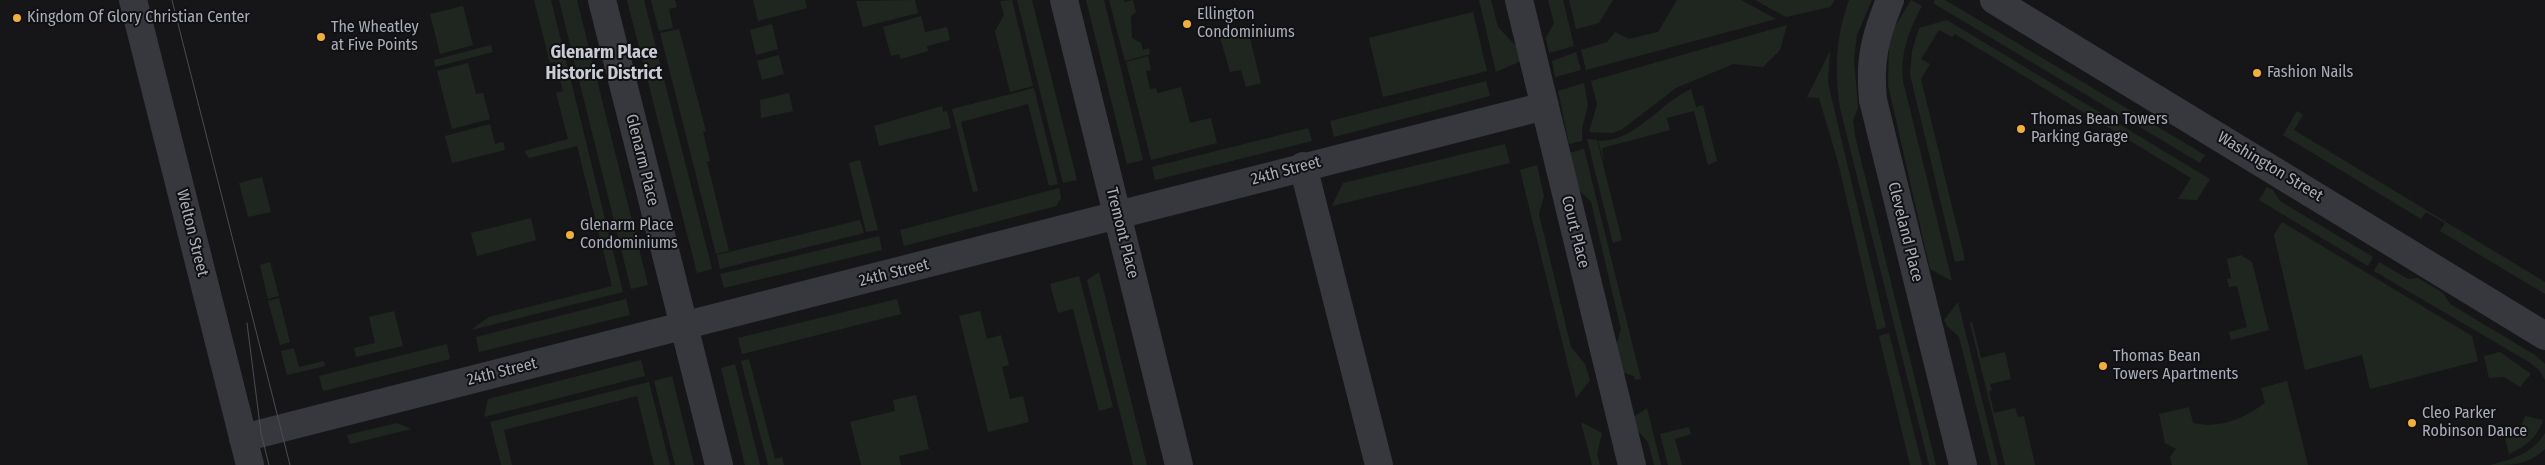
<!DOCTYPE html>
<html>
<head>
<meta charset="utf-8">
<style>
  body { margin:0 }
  canvas { display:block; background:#161618 }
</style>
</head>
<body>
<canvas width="2545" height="465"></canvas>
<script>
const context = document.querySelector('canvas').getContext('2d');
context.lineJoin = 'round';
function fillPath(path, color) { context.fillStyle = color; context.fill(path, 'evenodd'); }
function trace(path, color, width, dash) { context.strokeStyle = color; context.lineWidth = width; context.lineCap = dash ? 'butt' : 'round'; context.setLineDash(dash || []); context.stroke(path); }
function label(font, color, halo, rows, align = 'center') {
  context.font = font + ' "Fira Sans Condensed",sans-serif'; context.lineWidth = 4; context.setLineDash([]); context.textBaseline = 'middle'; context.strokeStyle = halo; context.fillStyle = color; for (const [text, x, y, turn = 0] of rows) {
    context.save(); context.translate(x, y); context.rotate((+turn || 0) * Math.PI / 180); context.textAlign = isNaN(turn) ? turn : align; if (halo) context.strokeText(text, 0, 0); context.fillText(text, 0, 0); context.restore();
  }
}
fillPath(new Path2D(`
  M534 0H551L623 292 471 330 489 317 612 286 577 146 529 158 524 151 568 139 556 93 563 91 555 62 550 63Z
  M559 0H577L648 285 631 289Z
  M627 0H644L712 269 697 273Z
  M651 0H675L677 7 669 9 673 28 659 31Z
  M753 0H805L807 8 758 21Z
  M915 0 918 13 863 27 856 1Z
  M1012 0 1033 86 1010 92 995 31 1004 15 1000 1Z
  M1017 0H1032L1077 180 1063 183Z
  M1086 0H1104L1143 160 1127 164Z
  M1109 0H1124L1125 2 1133 0 1136 12 1131 16 1132 38 1141 43 1143 50 1149 48 1150 54 1125 61Z
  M1479 0H1491L1498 27 1516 46 1521 61 1496 72Z
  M1548 0H1563L1574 46 1549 53 1546 38 1554 23Z
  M1569 0H1613L1599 23 1576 29Z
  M1677 0H1741L1776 19 1586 70 1581 50 1607 42 1615 32 1629 39 1658 32Z
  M1755 0H1835L1830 7 1786 17Z
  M1849 0H1872L1857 35 1854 59 1858 107 1853 121 1856 140 1936 465H1929L1840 108C1834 70 1836 36 1849 0Z
  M1911 0 1922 6C1909 30 1900 53 1903 81L1952 281 1930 269 1888 85 1889 46 1894 28Z
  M1935 0H1945L2205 155 2200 163 1933 3Z
  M463 6 473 45 440 54 430 14Z
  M1473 12 1487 71 1383 97 1369 38Z
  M921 16 925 32 947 27 950 40 927 46 928 51 901 59 899 54 891 56 883 27Z
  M1947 20 2210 179 2197 200 2178 199 2191 178 1955 34 1952 37 1939 30 1921 59 1930 64 1921 79 1965 260 1955 262 1910 74 1912 51 1919 28Z
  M772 24 778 49 756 55 750 30Z
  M1787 25 1780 50 1763 67 1733 64 1676 88 1621 130 1613 133 1589 132 1597 104 1591 81Z
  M1247 26 1261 83 1246 87 1241 70 1230 72 1219 34Z
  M679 29 706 131 703 132 710 161 707 162 729 251 716 254 660 33Z
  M491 45 493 52 435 67 434 60Z
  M1830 51 1828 81 1831 96 1886 327 1877 330 1838 162 1819 98 1807 97Z
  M1576 52 1581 70 1555 77 1552 61Z
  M779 55 784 74 762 80 757 61Z
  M1148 56 1151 70 1146 71 1150 89 1156 88 1158 93 1181 87 1190 123 1211 118 1217 143 1151 160 1126 62Z
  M468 63 476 94 483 93 490 119 452 129 437 71Z
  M1486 81 1490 96 1334 137 1330 121Z
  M1584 83 1588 105 1582 128V141L1569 144 1558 91Z
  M1034 88 1058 184 1049 186 1028 104 961 122 978 191 973 192 952 109Z
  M1691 89 1696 107 1703 105 1717 161 1708 165 1694 111 1667 118 1670 130 1602 148 1604 162 1598 141C1635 142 1659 104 1691 89Z
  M789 93 793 111 761 118 760 100Z
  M942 106 943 112 947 111 951 128 879 146 874 126Z
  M2297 111 2303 115 2294 130 2545 282V294L2440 231 2445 223 2426 212 2421 219 2283 135Z
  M490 124 495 144 503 142 505 150 452 163 445 136Z
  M1308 128 1312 141 1155 180 1152 167Z
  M1587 139 1597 140 1622 240 1613 243Z
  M1505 144 1510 163 1332 206 1343 183Z
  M1584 149 1641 379 1635 380 1634 376 1621 372 1616 346 1621 329 1591 202 1579 190 1569 153Z
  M860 160 878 230 866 232 849 163Z
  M1537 165 1544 196 1539 214 1571 347 1585 364 1590 380 1576 398 1520 170Z
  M262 177 271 212 248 217 239 183Z
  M2267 187 2273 190 2280 201 2373 257 2368 266 2259 200Z
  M1059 188 1061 198 1056 206 904 246 900 230Z
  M531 218 536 240 477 256 471 233Z
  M860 220 864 233 720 269 717 255Z
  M2282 222 2472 336 2478 361 2370 389 2362 355 2305 370 2274 235Z
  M879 236 882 250 724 288 720 274Z
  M2241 255 2252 262 2269 330 2231 340 2229 332 2247 327 2237 286 2229 287 2227 279 2231 278 2227 259Z
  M270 262 279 296 268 299 260 265Z
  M2379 262 2408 279 2418 278 2443 293 2450 304 2535 355 2545 364V380L2539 370 2529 362 2374 271Z
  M1099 272 1147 465H1133L1087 280Z
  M1079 276 1113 407 1099 411 1073 309 1058 313 1050 284Z
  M279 298 290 342 280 345 268 301Z
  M626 299 630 315 479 352 476 337Z
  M897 299 901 314 742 354 738 338Z
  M1958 302 1998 465H1991L1959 337 1947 326 1944 320Z
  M394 311 403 346 356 357 354 348 375 343 369 317Z
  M980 311 987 339 1001 335 1009 365 1002 367 1010 399 1023 396 1029 422 988 432 959 316Z
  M1972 322 1981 358 2005 352 2011 379 1990 384 1992 390 1989 392 1994 413 2015 408 2018 417 2024 416 2035 465H2005L1970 323Z
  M1889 333 1922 465H1910L1879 336Z
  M447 344 450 359 323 391 319 376Z
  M294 348 299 367 324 361 325 366 287 375 281 351Z
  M2500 352 2531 374 2520 387 2504 377 2489 378 2484 356Z
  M749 359 775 459 782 457 784 465H768L741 361Z
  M641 360 645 376 484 417 488 399Z
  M735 364 760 465H745L721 368Z
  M672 376 694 465H675L654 381Z
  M2287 381 2308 465H2172L2170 457 2176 449 2165 443 2159 414 2189 407 2193 423C2220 429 2243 419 2265 403L2261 388Z
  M649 382 670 465H654L637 396 504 430 512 465H501L490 422Z
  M916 395 929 449 899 456 901 465H861L850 422 895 411 893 400Z
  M1647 408 1661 465H1654L1648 442 1635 428 1631 419Z
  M2525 416 2543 420C2537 438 2526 446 2509 454L2505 438 2521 427Z
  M1581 422 1602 433 1597 454 1600 465H1592Z
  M397 423 411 429 350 444 347 435Z
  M1689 427 1691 434 1675 439 1682 465H1668L1660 434Z
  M2545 433V449C2527 465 2515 465 2490 465 2513 459 2532 454 2545 433Z`), '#1e261f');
trace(new Path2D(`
  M602 0 719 465
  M1064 0 1179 465
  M1519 0 1632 465
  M1890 0C1875 37 1869 60 1873 100L1963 465
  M1303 166 1379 465
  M243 438 1545 106`), '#37383d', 28);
trace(new Path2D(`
  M133 0 250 465
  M1994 0 2545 336`), '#37383d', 28);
trace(new Path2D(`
  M172 0 290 465
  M247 323 261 433 269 465`), '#4a4c52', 1);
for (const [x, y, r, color] of [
  [17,18,5,"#f2b134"],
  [1187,24,5,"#f2b134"],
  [321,37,5,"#f2b134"],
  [2257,73,5,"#f2b134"],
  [2021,129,5,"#f2b134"],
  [570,235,5,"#f2b134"],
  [2103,366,5,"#f2b134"],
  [2412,423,5,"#f2b134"]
]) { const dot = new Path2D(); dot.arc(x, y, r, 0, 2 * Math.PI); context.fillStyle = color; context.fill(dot); trace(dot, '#111113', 2); }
label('16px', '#a8adb8', '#111113', [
  ["Ellington",1197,15],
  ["Condominiums",1197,33],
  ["Kingdom Of Glory Christian Center",27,18],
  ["The Wheatley",331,28],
  ["at Five Points",331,46],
  ["Fashion Nails",2267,73],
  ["Thomas Bean Towers",2031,120],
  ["Parking Garage",2031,138],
  ["Glenarm Place",580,226],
  ["Condominiums",580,244],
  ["Thomas Bean",2113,357],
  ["Towers Apartments",2113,375],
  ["Cleo Parker",2422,414],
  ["Robinson Dance",2422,432]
], 'left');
label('16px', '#a8adb8', '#111113', [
  ["Glenarm Place",642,160,76],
  ["Washington Street",2270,167,31],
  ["24th Street",1286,171,-15],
  ["Court Place",1575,232,76],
  ["Cleveland Place",1905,232,76],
  ["Welton Street",192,233,76],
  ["Tremont Place",1122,233,76],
  ["24th Street",894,273,-14],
  ["24th Street",502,372,-14]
]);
label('bold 18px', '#c9ccd4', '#111113', [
  ["Glenarm Place",604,53],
  ["Historic District",604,74]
]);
</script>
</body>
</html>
